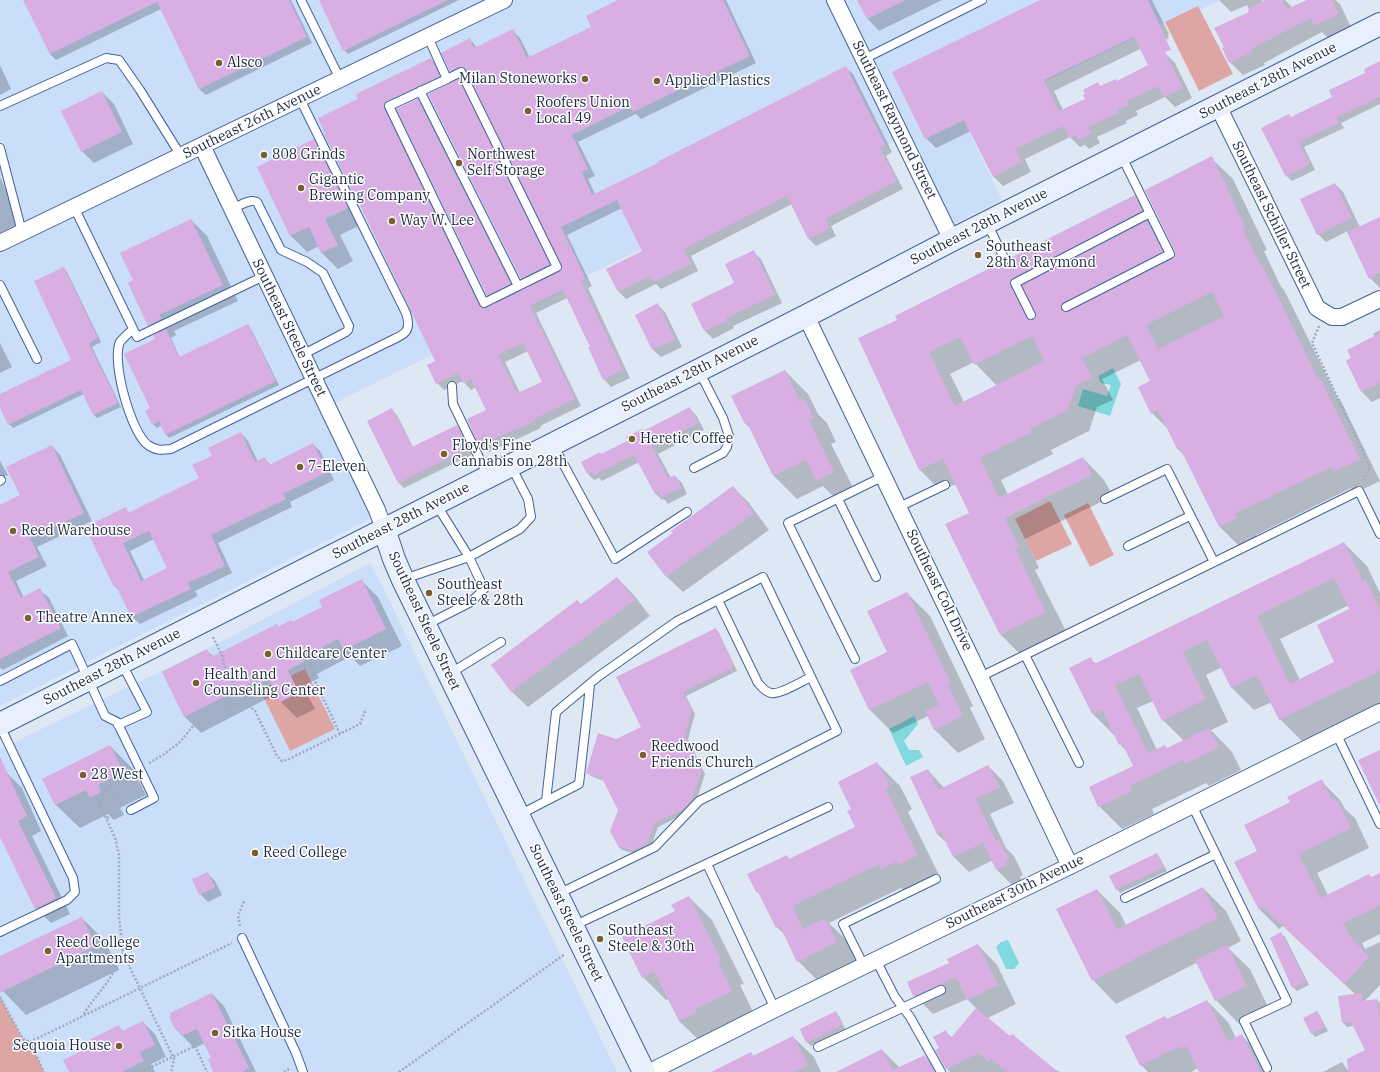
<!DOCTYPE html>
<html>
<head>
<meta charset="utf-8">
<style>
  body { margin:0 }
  canvas { display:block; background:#dee7f4 }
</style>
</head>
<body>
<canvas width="1380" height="1072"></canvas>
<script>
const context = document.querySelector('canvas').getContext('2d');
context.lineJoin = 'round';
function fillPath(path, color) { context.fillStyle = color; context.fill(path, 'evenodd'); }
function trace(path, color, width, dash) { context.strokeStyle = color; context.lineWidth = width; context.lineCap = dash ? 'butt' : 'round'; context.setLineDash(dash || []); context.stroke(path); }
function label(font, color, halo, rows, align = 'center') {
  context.font = font + ' "IBM Plex Serif",serif'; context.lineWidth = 3; context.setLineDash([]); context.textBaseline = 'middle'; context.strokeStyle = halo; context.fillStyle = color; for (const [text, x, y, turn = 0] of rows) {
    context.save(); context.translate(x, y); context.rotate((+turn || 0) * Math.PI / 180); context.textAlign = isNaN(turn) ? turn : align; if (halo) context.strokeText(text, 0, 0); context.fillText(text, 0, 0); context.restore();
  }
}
fillPath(new Path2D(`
  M0 0H1220L1167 26 1165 23 964 121 1002 200 945 228 901 138 698 242 690 226 588 275 589 278 328 406 380 514 0 706Z
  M370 563 388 598 617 1072H0V749L207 649Z`), '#caddf9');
fillPath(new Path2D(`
  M1198 6 1233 74 1199 91 1165 22Z
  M1050 501 1072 544 1036 561 1015 519Z
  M1088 503 1114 555 1090 567 1064 515Z
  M305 669 335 729 290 751 260 690Z
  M0 997 23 1039 30 1042 44 1072H0Z`), '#dea5a5');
fillPath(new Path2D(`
  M1113 368 1121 384 1110 416 1078 406 1083 389 1107 396 1111 385 1101 383 1098 376Z
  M914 716 918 724 904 741 909 750H919L923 757 906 766 889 729Z
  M1008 940 1019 963 1014 969H1006L996 947 1001 942Z`), '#80d9dd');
fillPath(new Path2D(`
  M24 0H291L312 43 206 95 199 89 161 9 56 60 50 54Z
  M320 0H459L348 54 344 50Z
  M620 0H726L756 63 641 119 636 114 578 142 595 176 588 179 595 194 659 163 845 67 853 74 892 152 886 156 903 189 831 226 836 236 816 246 809 239 792 204 691 256 698 271 661 289 656 284 626 299 619 292 643 252 622 208 567 235 592 286 588 288 630 378 611 387 604 379 591 347 567 298 536 313 581 406 540 426 541 428 489 452 479 443 487 410 476 387 471 390 463 381 444 390 437 383 436 362 361 205 359 203V99L431 59 438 66 446 84 394 108 391 116 484 309 496 304 487 295 418 100 433 116 522 292 530 287 521 278 458 81 474 96 561 272 563 268 469 73 458 78 450 71 470 39 477 48 513 31 520 38 530 58 593 27ZM528 351 543 382 520 393 505 362Z
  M858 0H942L879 31 868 19Z
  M1042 0H1152L1169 34 1168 35 1169 38 1147 49 1144 47 1054 91 1063 110 1086 99 1098 84 1101 87 1117 82 1150 66 1165 53 1175 63 1192 98 1175 107 1165 97 1136 111 1138 115 1126 121 1127 123 1097 137 1100 143 1089 149 1085 145 1080 147 1070 137 1025 159 1031 172 1003 186 993 176 971 131 936 148 926 138Z
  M1219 0H1262L1263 2 1267 0H1285L1292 7 1309 0H1335L1340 4 1351 27 1328 38 1322 32 1264 63 1265 65 1243 75 1230 62 1251 12 1247 5 1231 12Z
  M1380 62V104L1341 123 1344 128 1304 147 1315 170 1292 181 1287 176 1289 115 1292 118 1334 98Z
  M0 65 11 89 0 95Z
  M102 92 114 104 133 144 94 163 82 151Z
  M314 140 329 156 363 224 340 235 353 261 338 269 322 253 319 246 307 252 291 236 258 167Z
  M1211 158 1233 179 1267 250 1264 251 1281 287 1284 290 1299 320 1337 397 1341 401 1380 481 1355 493 1351 488 1256 535 1258 540 1241 548 1220 527 1185 456 1178 449 1168 429 1152 413V381L1141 360 1102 379 1113 400 1097 407 1089 431 1051 450 1053 454 1001 480 1008 495 1083 458 1104 480 1113 496 1025 539 1039 568 1035 570 1067 633 1022 656 1001 635 970 513 956 484 941 491 920 470 860 339 1004 266H1008L1135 197 1156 218 1175 257ZM1031 302 1038 315 1036 318 1031 308ZM974 362 997 386 964 402 950 374Z
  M0 177 22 222 0 233Z
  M1335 184 1343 192 1360 227 1380 219V288L1370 278 1348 231 1326 242 1318 234Z
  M191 220 207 236 238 301 174 331 176 335 171 338 180 358 248 325 251 329 279 385 169 438 166 434 162 425 157 428 153 424 152 409 156 339 158 334 149 325 135 281Z
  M753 252 761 259 782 303 733 326 734 328 713 339 705 331 693 305 736 284Z
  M64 268 67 272 101 342 92 347 121 407 97 418 94 415 84 394 13 428 9 424 0 405V395L73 360Z
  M658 305 665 312 682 347 661 357 653 350 636 315Z
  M1380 330V398L1372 402 1362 392 1347 361 1352 359 1375 337 1373 334Z
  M0 343 12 367 0 373Z
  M785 371 808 394 818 414 827 423 836 442 831 444 857 495 840 503 823 486 797 499 774 476 751 429 746 424 732 397Z
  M689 408 696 415 704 430 658 454 671 478 675 476 682 483 687 494 668 504 664 499 662 500 655 493 639 462 602 481 599 478 594 480 588 474 601 455Z
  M392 410 397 415 413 447 457 426 462 431 473 454 404 488 398 482Z
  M241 433 248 441 258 462 265 459 271 465 313 444 320 451 334 480 290 502 292 507 218 543 232 573 195 591 198 596 140 624 132 617 119 591 115 586 125 509 130 513 200 479 213 456ZM154 539 168 569 144 580 130 551Z
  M52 446 60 455 92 521 37 547 47 566 16 581 24 598 40 590 49 598 68 636 3 670 0 668V506L21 495Z
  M0 461 8 475 0 479Z
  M733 487 749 503 769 530 683 592 667 577 649 552Z
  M1344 543 1367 566 1380 593V705L1303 742 1280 719 1272 702 1254 710 1231 687 1222 667 1206 675 1228 722 1211 730 1232 752 1241 770 1209 786 1206 783 1152 809 1154 814 1122 829 1099 806 1134 766 1127 752 1120 744 1116 737 1093 714 1071 668 1090 658 1096 664ZM1349 605 1351 610 1336 663 1300 680 1280 639ZM1153 701 1163 720 1184 741 1168 749 1157 750 1137 708Z
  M617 578 633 594 650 616 528 707 512 692 492 665 581 605Z
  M362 581 378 597 402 646 360 666 351 656 317 674 319 678 303 686 315 709 297 718 281 702 279 698 275 700 272 696 201 733 185 717 163 672 207 651 214 657 279 628 293 623 324 607Z
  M907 593 930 616 973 706 970 708 985 739 958 753 934 729 928 716 893 733 870 710 851 671 889 653Z
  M715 629 719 633 737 671 686 696 695 714 688 739 705 774 695 805 688 812 658 827 651 847 637 854 622 850 618 846 619 810 604 781 591 776 587 773 616 740 642 727Z
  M110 746 133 769 146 795 120 808 124 815 114 820 108 814 80 828 56 805 44 780Z
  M877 763 900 786 912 809 908 812 941 879 924 887 905 892 901 888 829 923 848 942 860 966 822 985 798 961 787 937 777 927 761 896 757 892 787 856 790 860 856 827 852 809Z
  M988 766 1003 781 1014 803 990 814 1006 848 1014 856 1023 875 1020 877 1022 881 1012 885 997 870 993 860 969 872 954 857 947 843 937 834 928 770 944 788Z
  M7 773 22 788 41 831 32 836 70 914 51 923 36 908 0 835V777Z
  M1321 781 1340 800 1345 809 1355 818 1369 848 1317 873 1328 895 1369 875 1372 878 1380 874V934L1362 943 1365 949 1380 942V985L1364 1002 1377 1000 1380 1003V1072H1349L1366 1051 1354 1026 1347 1027 1343 1023 1356 995 1283 926 1279 929 1260 910 1235 863 1258 851 1291 802Z
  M1157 854 1160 858 1167 871 1120 893 1117 889Z
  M207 873 215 881 222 895 208 902 200 894 193 880Z
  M1203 888 1226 911 1241 941 1228 948 1250 969 1269 1009 1239 1024 1216 1000 1198 962 1116 1004 1093 980 1097 890 1120 913 1126 925Z
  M689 897 712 920 744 984 740 985 754 1014 703 1044 679 1021 669 999 666 1000 643 977 676 912Z
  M82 918 105 941 119 970 26 1015 3 991 0 986V957Z
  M1281 934 1285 937 1309 985 1297 991 1293 987Z
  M978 945 997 965 1016 1004 988 1018 1010 1037 1050 1067 1060 1072H950L946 1068 940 1049 946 1032 952 1038 977 1009 967 999 933 1014 914 995 950 964Z
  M212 994 224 1006 256 1072H215L212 1058 205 1043 194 1048 176 1029 170 1016Z
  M1207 1001 1228 1022 1236 1038 1241 1035 1262 1056 1270 1072H1200L1198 1068 1191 1072H1148L1141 1065 1167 1020Z
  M1317 1012 1320 1016 1328 1031 1315 1037 1312 1033Z
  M836 1013 839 1016 845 1029 811 1046 807 1042Z
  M143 1022 155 1034 166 1057 151 1064 155 1072H70L89 1048 119 1027 124 1032Z
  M793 1037 814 1057 821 1072H714L751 1054 754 1056Z
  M882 1050 900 1068 925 1056 941 1072H858Z
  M1342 1062 1349 1072H1323Z`), '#0003');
fillPath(new Path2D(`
  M23 0H289L307 37 199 89 157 2 50 54Z
  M319 0H448L343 51Z
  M618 0H723L750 56 633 112 630 106 572 135 588 169 582 172 592 195 658 163 657 162 846 66 886 145 880 148 897 181 825 219 829 228 808 239 787 196 684 249 691 264 653 282 650 276 618 292 606 269 642 251 617 200 561 227 586 279 581 281 623 370 603 380 588 347H590L563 290 530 306 575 399 534 419 535 421 480 445V443L478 444 467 419 486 410 471 379 463 383 458 373 436 384 427 365 435 361 359 203H358L324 134H325L318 118 358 99 356 94 431 58 440 76 387 101 384 103V108L479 305 483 308H486L559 272 562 267 466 70 461 67 450 72 441 53 470 38 474 48 513 29 527 58 591 27 586 16ZM523 343 542 382 517 393 498 355Z
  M857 0H906L867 19Z
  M1040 0H1148L1171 50 1165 52 1183 88 1164 97 1158 86 1127 101 1129 105 1117 110 1118 113 1088 127 1091 133 1078 140 1076 135 1069 138 1063 126 1015 149 1022 162 993 177 964 120 925 139 892 72ZM1134 37 1148 65 1117 81 1116 79 1100 86 1098 82 1083 90 1085 94 1083 95 1085 99 1059 111 1044 80Z
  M1265 0H1282L1287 9 1307 0H1332L1339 14 1314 26 1311 18 1251 49 1252 52 1229 63 1222 48 1224 47 1214 28 1249 12 1248 9Z
  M1380 61V97L1337 117 1339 123 1299 142 1310 164 1286 177 1261 128 1289 114 1291 117 1332 97 1329 90 1365 73 1364 69Z
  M459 79 550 264 521 279 428 94Z
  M102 91 122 132 81 152 61 111Z
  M418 99 511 284 487 296 396 109Z
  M314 139 348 208 325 219 338 245 321 253 309 227 290 236 257 167Z
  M1212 156 1246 229 1243 230 1262 268H1263L1278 297 1318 379 1320 378 1360 459 1333 472 1331 467 1235 514 1238 518 1219 527 1180 448 1177 449 1158 410 1151 414 1138 387 1150 381 1127 335 1082 358 1092 378 1076 386 1068 410 1030 429 1032 432 980 458 999 498 1083 457 1092 475 1005 518 1019 546 1015 548 1046 612 1000 635 945 524 969 513 943 459 919 470 858 338 897 320 895 316 992 267 1000 263 1004 265H1008L1010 261V258L1135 195 1142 211 1011 280 1010 285 1026 317 1028 320H1033L1036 315 1022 285 1147 221 1163 252 1064 302 1061 306V310L1065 312H1068L1172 259 1175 255V252L1145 190ZM1212 292 1224 316 1158 349 1146 325ZM1032 336 1044 361 955 406 929 352 960 337 974 365Z
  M1335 183 1352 218 1317 235 1300 199Z
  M1380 217V273L1369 279 1347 232Z
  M191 219 223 285 159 315 161 319 148 326 128 283 133 280 120 253Z
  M754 250 775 295 726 318 727 321 704 331 691 304 734 283 725 264Z
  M64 267 98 338 89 343 118 403 93 415 81 390 8 425 0 408V394L71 360 34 281Z
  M658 303 675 339 652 350 635 315Z
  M248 324 276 381 165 435 159 421 152 425 145 411 150 408 124 354 155 339 153 335 166 329 179 357Z
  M1380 333V383L1361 392 1346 361 1351 358 1347 350Z
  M785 370 800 401 804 399 814 418 809 420 834 472 816 481 806 460 773 476 747 423 745 424 731 396Z
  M690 407 698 423 652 447 668 478 675 475 681 487 661 498 658 492 655 494 634 455 594 475 592 472 587 474 581 462 600 452 601 454 628 441 626 437 642 429 643 431Z
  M392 408 412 447 457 425 468 448 398 483 367 421Z
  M241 432 255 462 265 457 269 465 313 443 328 472 283 494 286 499 211 535 225 566 188 583 191 589 131 617 116 586 114 587 85 527 126 507 128 513 199 478 192 465 212 456 208 448ZM149 531 167 568 141 581 123 543Z
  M52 445 84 513 30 538 39 557 8 572 21 598 40 588 61 628 0 659V505L20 495 6 467Z
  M733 486 754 513 666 577 647 552 673 533 671 531Z
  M1344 542 1363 581 1366 580 1380 609V671L1279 720 1257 675 1231 688 1207 640 1183 652 1206 699 1162 721 1139 674 1115 685 1148 753 1165 745 1167 748 1209 728 1219 747 1185 764 1183 760 1130 786 1132 791 1098 807 1089 787 1133 766 1122 743 1119 745 1102 710 1092 714 1069 668 1091 657 1094 664ZM1334 578 1349 609 1317 625 1334 662 1290 684 1257 616Z
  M617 577 635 600 511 692 491 665 577 600 581 604Z
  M362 579 386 629 344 650 338 639 302 658 304 662 288 670 299 693 280 702 269 679 259 684 257 680 184 717 162 672 207 649 211 657 277 624 278 627 291 620 292 622 322 607 319 600Z
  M907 592 951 683 947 684 963 716 934 730 925 711 939 705 928 682 869 710 850 670 887 652 867 611Z
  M716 628 734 667 683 692 692 710 685 735 702 770 691 801 684 809 655 823 647 844 633 851 618 846 610 831 618 810 602 778 586 773 598 733 616 739 641 727 616 677Z
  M110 745 124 772 98 785 101 792 90 798 86 790 55 805 42 779Z
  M1380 750V806L1358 760Z
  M0 757 27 816 18 821 56 898 35 909 0 837Z
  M877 762 890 786 885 788 918 855 900 864 898 861 881 869 879 864 792 906 803 929 825 918 837 942 797 962 780 926 776 928 758 892H756L747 874 787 855 789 859 855 827 847 811 851 809 838 782Z
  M988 765 1000 787 976 799 996 841 999 840 1009 860 1005 862 1007 865 996 870 983 843 953 857 941 832 937 834 910 777 928 769 938 790Z
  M1322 779 1332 800 1336 798 1351 828 1299 854 1321 898 1369 874 1371 877 1380 873V906L1343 923 1350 936 1369 957 1344 984 1263 907 1259 910 1234 862 1257 851 1244 825 1290 802 1287 797Z
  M1157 853 1164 867 1116 890 1109 876Z
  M208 872 215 887 199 895 192 879Z
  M1203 887 1218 918 1132 960V961L1092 981 1056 909 1097 889 1117 929Z
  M689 896 721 960 718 962 732 991 696 1009 697 1012 679 1021 654 972 642 978 622 937 675 911 671 905Z
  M82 917 96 946 0 993V956Z
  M1281 932 1306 981 1292 988 1270 938Z
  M978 944 998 985 967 1000 956 977 913 996 907 982 949 963 947 959Z
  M1227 945 1247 986 1215 1001 1195 960Z
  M212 993 249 1068 242 1072H213L208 1059 211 1058 197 1029 181 1036 177 1028 175 1029 169 1016 171 1015 170 1013Z
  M1361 993 1362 1001 1377 999 1380 1016V1072H1348L1347 1059 1365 1050 1351 1022 1342 1023 1338 996Z
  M1207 1000 1228 1041 1242 1034 1261 1072H1199L1187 1046 1181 1049 1180 1046 1140 1066 1125 1036 1165 1016 1167 1019Z
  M976 1008 1010 1036 1012 1034 1058 1072H1007L991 1059 989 1062 979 1053 946 1069 935 1050 939 1048 933 1037 946 1030 950 1039Z
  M836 1011 842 1025 806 1043 800 1029Z
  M1317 1011 1325 1027 1311 1034 1303 1018Z
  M143 1021 155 1045 140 1052 144 1061 122 1072H69L63 1060 88 1048 85 1042 119 1025 122 1031Z
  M793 1036 808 1065 794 1072H711L751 1052 753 1056Z
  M882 1049 893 1070 925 1055 935 1072H836Z`), '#d8aee3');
const lane = new Path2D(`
  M301 0 340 79
  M428 37 447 79 389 106 484 303 557 267 461 72 447 79
  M864 59 982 0
  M420 91 518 286
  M0 106 106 58 119 60 140 90 181 156
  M0 148 22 232
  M74 207 137 337 264 276
  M232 209C239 206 250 198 257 202L281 250 307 262 323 273 349 326 348 330 346 332 302 355
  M987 223 1005 260
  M0 285 37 359
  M1066 307 1170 254 1121 155
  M1031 315 1015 283 1150 213
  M133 329C129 333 123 338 120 342 111 361 131 433 148 445 157 451 161 450 171 449L386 343C402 335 413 334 406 313L300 99
  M452 386 453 404 488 476
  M553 445 615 559 687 512
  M694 468 723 453 727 447 729 436 723 418 699 371
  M0 481 1 480
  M838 499 876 577
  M1105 499 1167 469 1214 562
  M436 504 469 557 520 529 531 517 528 499 511 466
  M899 507 945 485
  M1128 546 1190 516
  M404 579 469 557 484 589 471 602 426 625
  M718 600 758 683C762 687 765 692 771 693 780 695 802 681 811 677
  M1025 655 1079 763
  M855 659 788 523 884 476
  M449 674 501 642
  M980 677 1359 491 1380 534
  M0 681 72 644 105 716 117 722 154 798 131 810
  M118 725 147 712 122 664
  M0 726 73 878 75 892 67 900 0 932
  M1336 733 1380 824
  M546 801 579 784 588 705 590 684
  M1192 805 1287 1001 1244 1021 1267 1068
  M519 815 546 801 556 712 599 676 677 621 763 577 837 731 699 801 655 847 558 894
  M707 864 775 1009
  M1125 898 1216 854
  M573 926 828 807
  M242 938 296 1053 303 1072
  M876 960 895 997 910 1017 941 1072
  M864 966 843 924 936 879
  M818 1047 941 990`);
const street = new Path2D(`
  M835 0 952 240
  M1218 106 1317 308 1332 317H1342L1380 299
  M202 146 377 510 384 529
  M0 243 504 0
  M806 316 980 677 1070 866
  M650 1072 775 1009 1070 866 1380 712`);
const secondary = new Path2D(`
  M384 529 394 559 403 580 644 1072
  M0 724 806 316 952 240 1380 24`);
trace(lane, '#40639b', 10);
trace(street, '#40639b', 18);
trace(secondary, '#40639b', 24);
trace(new Path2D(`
  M1319 326 1312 343 1370 467 1363 482
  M213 637 223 657 224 665 237 691 244 696
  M289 673 311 663 314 669 313 677 340 734
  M246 703 244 696 270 683
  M149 763 163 755 179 743 193 726 234 705 246 703 255 711 277 756 282 761 287 760 360 724 366 709
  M131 777 111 786 97 798 115 838 119 855V917L123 953 173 1057 174 1059 171 1072
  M98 801 115 794 121 806
  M107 818 121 812
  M240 926 238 916 244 901
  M0 997 23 1039 30 1042 44 1072
  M84 1014C93 998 107 986 115 969 118 963 117 958 123 953
  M30 1042 232 943
  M141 1072 195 1046 207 1072
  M284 1072 289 1069
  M399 1072 565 954`), '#9faabb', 2.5, [2, 2]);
trace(lane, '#fff', 8);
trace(street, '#fff', 16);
trace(secondary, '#e8f0fd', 22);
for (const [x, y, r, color] of [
  [219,63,4,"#795e30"],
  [585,79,4,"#795e30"],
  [657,81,4,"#795e30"],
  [528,111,4,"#795e30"],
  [264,155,4,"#795e30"],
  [459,163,4,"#795e30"],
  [301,188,4,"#795e30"],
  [392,221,4,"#795e30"],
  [978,255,4,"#795e30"],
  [632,439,4,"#795e30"],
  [444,454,4,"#795e30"],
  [300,467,4,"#795e30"],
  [13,531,4,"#795e30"],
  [429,593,4,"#795e30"],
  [28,618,4,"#795e30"],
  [268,654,4,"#795e30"],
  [196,683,4,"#795e30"],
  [643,755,4,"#795e30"],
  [83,775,4,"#795e30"],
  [255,853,4,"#795e30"],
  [600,939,4,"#795e30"],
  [48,951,4,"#795e30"],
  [215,1033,4,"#795e30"],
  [119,1046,4,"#795e30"]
]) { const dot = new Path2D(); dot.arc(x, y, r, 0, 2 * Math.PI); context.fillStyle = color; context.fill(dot); trace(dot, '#fff', 1.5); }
label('14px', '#192840', '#fff', [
  ["Alsco",227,63],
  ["Milan Stoneworks",577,79,"right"],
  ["Applied Plastics",665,81],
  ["Roofers Union",536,103],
  ["Local 49",536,119],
  ["808 Grinds",272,155],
  ["Northwest",467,155],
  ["Self Storage",467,171],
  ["Gigantic",309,180],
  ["Brewing Company",309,196],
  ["Way W. Lee",400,221],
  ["Southeast",986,247],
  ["28th & Raymond",986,263],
  ["Heretic Coffee",640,439],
  ["Floyd's Fine",452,446],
  ["Cannabis on 28th",452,462],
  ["7-Eleven",308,467],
  ["Reed Warehouse",21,531],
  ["Southeast",437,585],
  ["Steele & 28th",437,601],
  ["Theatre Annex",36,618],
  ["Childcare Center",276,654],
  ["Health and",204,675],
  ["Counseling Center",204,691],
  ["Reedwood",651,747],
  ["Friends Church",651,763],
  ["28 West",91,775],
  ["Reed College",263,853],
  ["Southeast",608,931],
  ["Steele & 30th",608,947],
  ["Reed College",56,943],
  ["Apartments",56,959],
  ["Sitka House",223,1033],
  ["Sequoia House",111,1046,"right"]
], 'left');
label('14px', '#192840', '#fff', [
  ["Southeast 28th Avenue",1268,81,-27],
  ["Southeast Raymond Street",894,120,64],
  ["Southeast 26th Avenue",252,122,-26],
  ["Southeast Schiller Street",1271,215,64],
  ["Southeast 28th Avenue",979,227,-27],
  ["Southeast Steele Street",289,328,64],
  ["Southeast 28th Avenue",690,374,-27],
  ["Southeast 28th Avenue",401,521,-27],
  ["Southeast Colt Drive",939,590,64],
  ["Southeast Steele Street",424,621,65],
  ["Southeast 28th Avenue",112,667,-27],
  ["Southeast 30th Avenue",1015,892,-26],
  ["Southeast Steele Street",566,913,64]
]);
</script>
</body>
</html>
